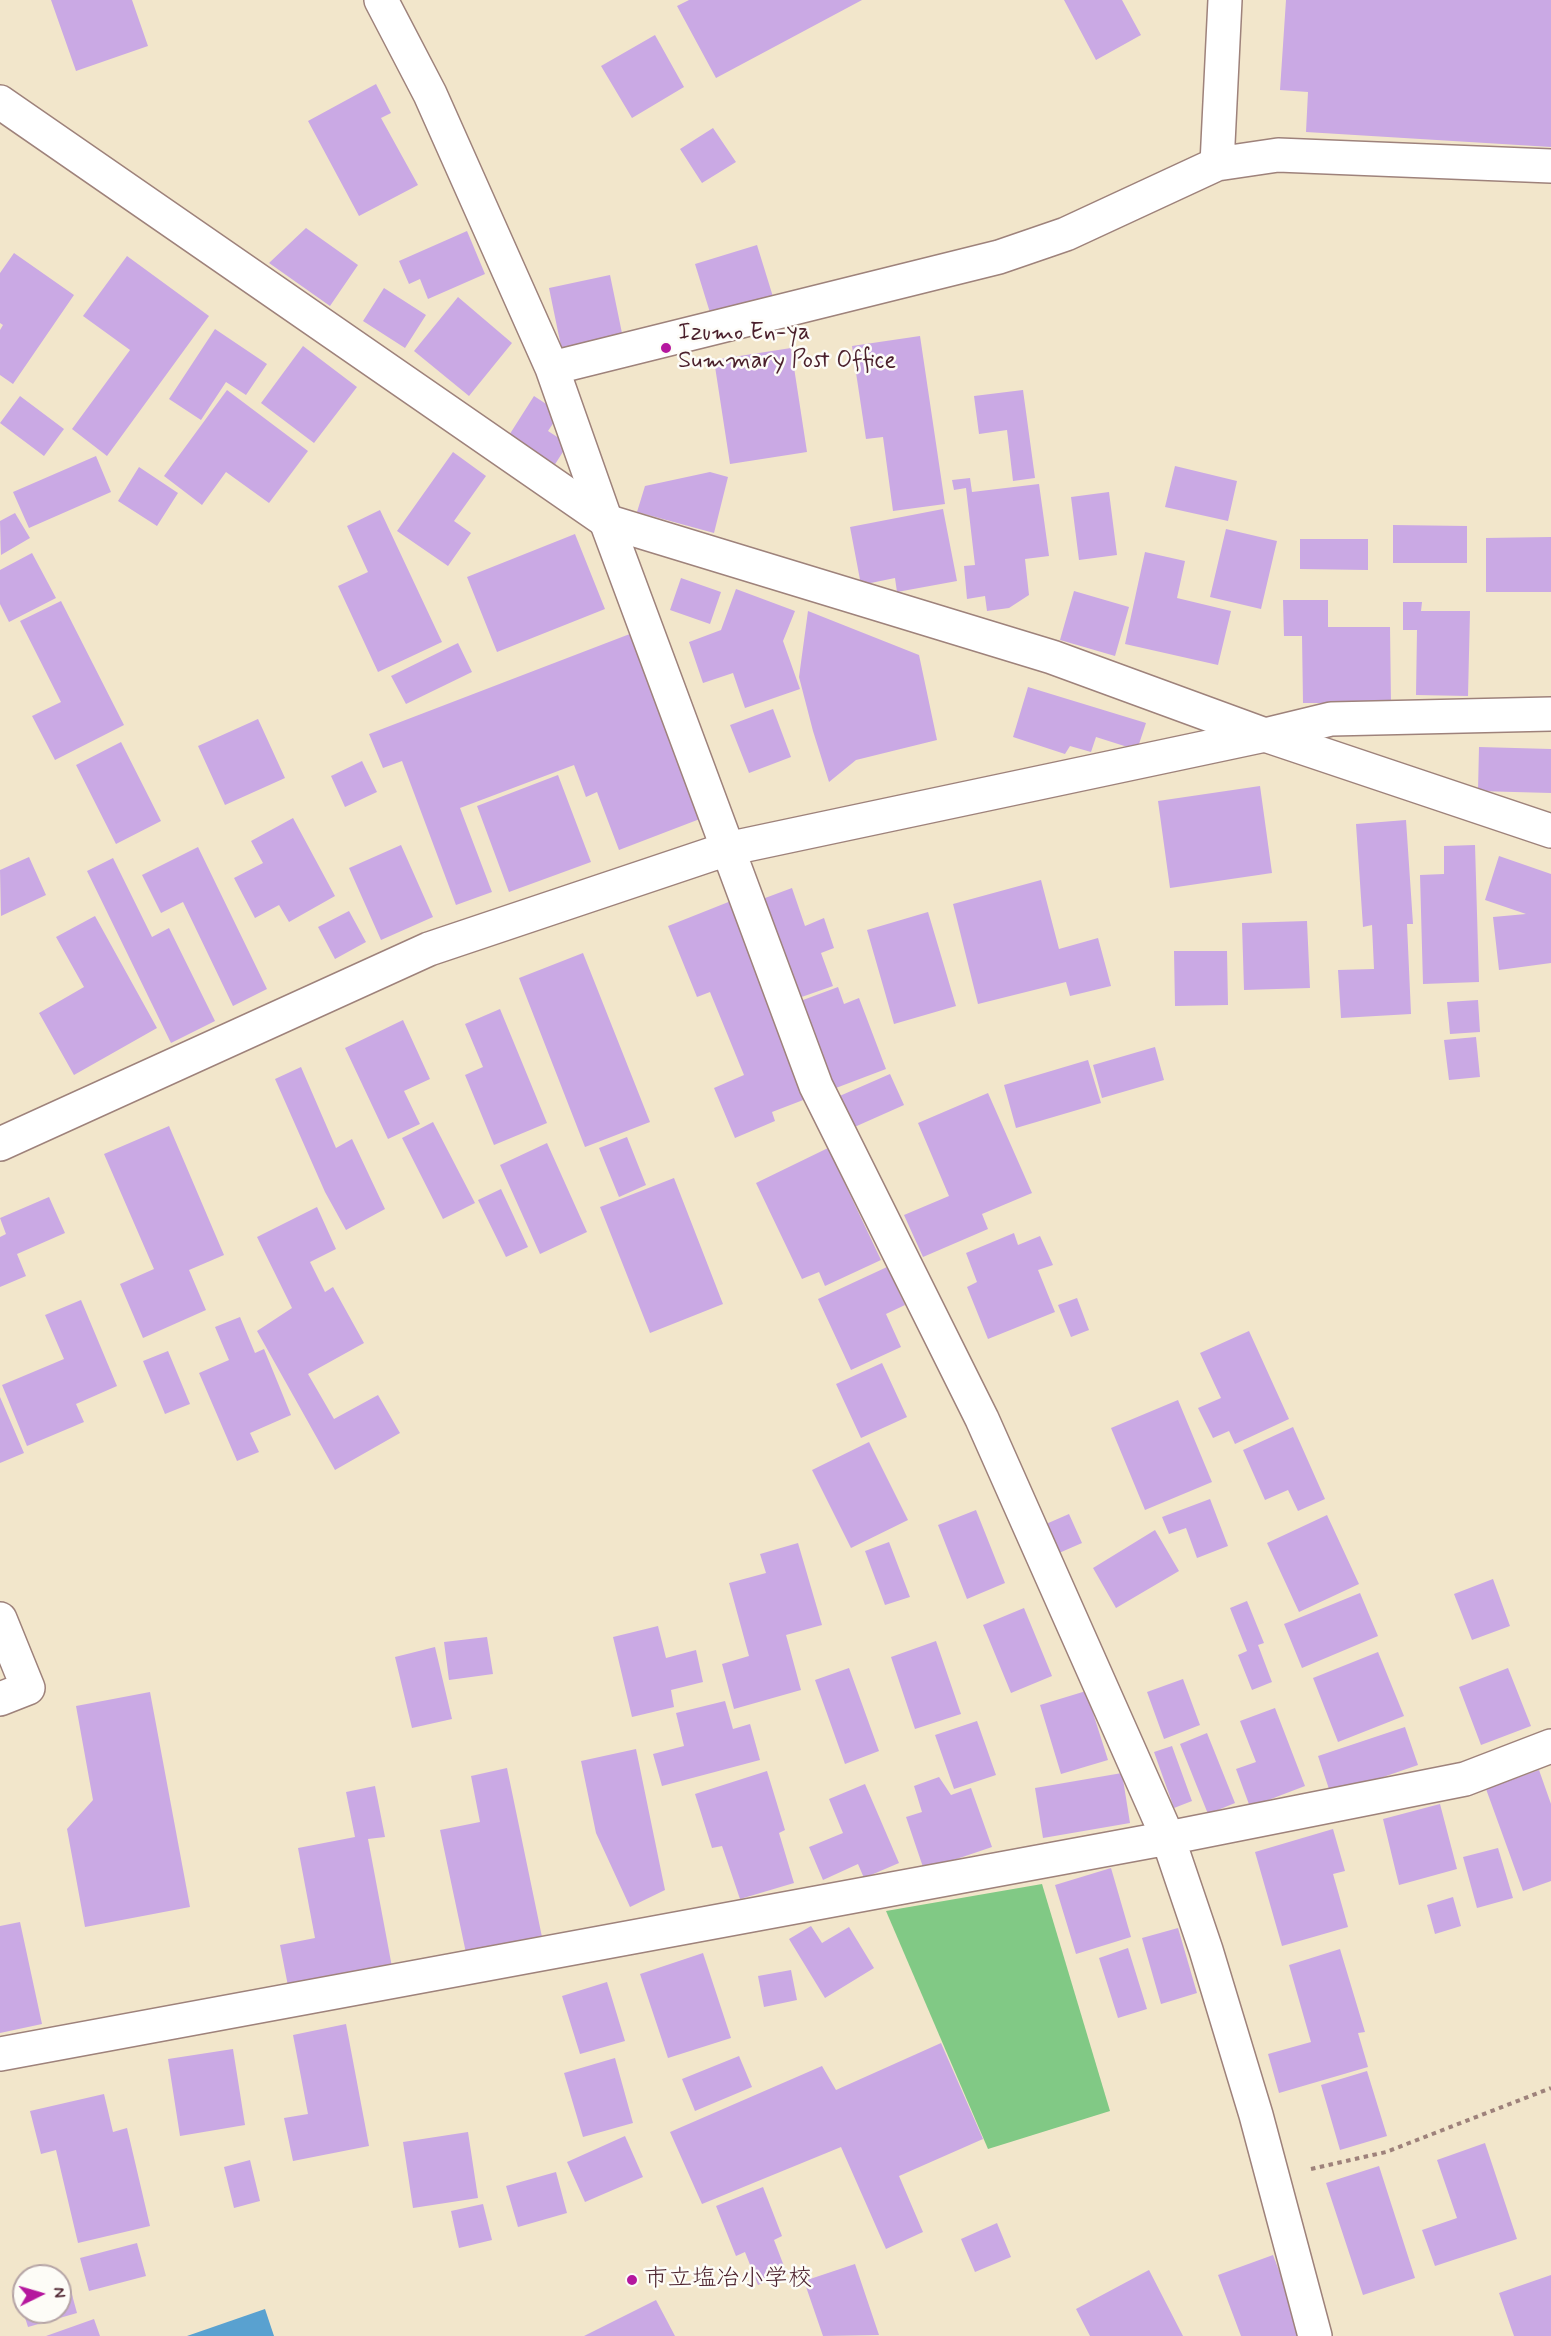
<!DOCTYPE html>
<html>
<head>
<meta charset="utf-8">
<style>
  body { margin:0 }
  #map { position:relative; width:1551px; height:2336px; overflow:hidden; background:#f2e6cb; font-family:Mynerve,sans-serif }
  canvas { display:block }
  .north { position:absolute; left:12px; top:2264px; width:60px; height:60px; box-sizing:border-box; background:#fdfcf7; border:2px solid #b5a4a5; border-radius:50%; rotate:85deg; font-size:16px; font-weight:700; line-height:24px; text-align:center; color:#4a1f2b }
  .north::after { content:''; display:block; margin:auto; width:21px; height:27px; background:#b5179e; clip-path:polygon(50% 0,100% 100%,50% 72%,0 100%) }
</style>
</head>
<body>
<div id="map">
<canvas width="1551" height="2336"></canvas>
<div class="north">N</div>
</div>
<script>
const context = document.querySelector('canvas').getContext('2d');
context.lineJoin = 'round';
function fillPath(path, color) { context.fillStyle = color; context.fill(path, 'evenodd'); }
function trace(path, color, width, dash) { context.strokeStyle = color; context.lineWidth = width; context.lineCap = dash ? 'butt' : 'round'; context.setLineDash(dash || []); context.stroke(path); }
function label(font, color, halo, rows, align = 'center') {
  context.font = font + ' Mynerve,"Klee One",sans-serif'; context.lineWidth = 5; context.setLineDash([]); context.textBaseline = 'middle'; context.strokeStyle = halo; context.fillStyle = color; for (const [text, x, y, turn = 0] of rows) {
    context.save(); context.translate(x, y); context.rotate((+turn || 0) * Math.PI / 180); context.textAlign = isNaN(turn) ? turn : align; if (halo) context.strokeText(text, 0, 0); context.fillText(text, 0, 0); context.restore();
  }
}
fillPath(new Path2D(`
  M1042 1884 1110 2111 988 2149 886 1911Z`), '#81c985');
fillPath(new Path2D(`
  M265 2309 274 2336H187Z`), '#59a1d0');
fillPath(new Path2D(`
  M51 0H132L148 46 76 71Z
  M689 0H862L716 78 677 6Z
  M1064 0H1122L1141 35 1096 60Z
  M1286 0H1551V147L1306 132 1308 92 1280 90Z
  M655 35 684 87 632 118 601 66Z
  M376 84 391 113 381 118 418 185 359 216 308 121Z
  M713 128 736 162 702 183 680 149Z
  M306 228 358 265 330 306 269 263Z
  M467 231 485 274 428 299 420 279 409 284 399 261Z
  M757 245 774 300 712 319 695 264Z
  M14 253 74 295 13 384 0 375V330L3 325 0 323V273Z
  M127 256 209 316 107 456 72 429 130 350 83 316Z
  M610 275 623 338 562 351 549 288Z
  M384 288 426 315 405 348 363 321Z
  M458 297 512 343 469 396 414 351Z
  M215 329 267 364 246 395 226 382 201 420 169 399Z
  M920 336 945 504 893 511 883 437 866 439 852 346Z
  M303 346 357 387 314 443 261 403Z
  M791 348 807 452 730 464 714 360Z
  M227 390 308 451 269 503 226 472 202 505 164 476Z
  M1023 390 1035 478 1013 481 1007 430 979 434 974 396Z
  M20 396 64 429 44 456 0 423Z
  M534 396 560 413 548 431 568 444 552 469 506 440Z
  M453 452 486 476 454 521 471 533 448 566 397 531Z
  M96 456 111 492 29 528 13 492Z
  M1175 466 1237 481 1228 521 1165 507Z
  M139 467 178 493 157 526 118 501Z
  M710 472 728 477 714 533 637 512 645 486Z
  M970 478 972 492 1039 484 1049 556 1025 559 1029 595 1009 608 987 611 985 596 967 599 964 566 975 565 966 488 954 490 952 480Z
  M1109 492 1117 555 1079 560 1071 497Z
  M943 509 957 581 897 592 895 578 861 585 850 527Z
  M380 510 442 642 378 672 338 586 368 572 347 526Z
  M15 513 30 538 1 555 0 521Z
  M1393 525 1467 526V563H1393Z
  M1226 529 1277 541 1261 609 1210 597Z
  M575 534 605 609 497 652 467 577Z
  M1551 537V592H1486V538Z
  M1300 539H1368V570L1300 569Z
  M1145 552 1185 561 1177 598 1231 611 1218 665 1125 644Z
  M32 553 56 598 9 622 0 604V570Z
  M681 578 721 592 710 624 670 610Z
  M736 589 795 611 783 641 800 689 745 708 733 673 703 683 689 642 721 630Z
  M1074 591 1129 607 1115 656 1060 640Z
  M1283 600H1328V627H1390L1391 703H1303L1302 636H1284Z
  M61 601 124 725 55 760 32 716 61 702 20 621Z
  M1403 602H1422L1421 611H1470L1468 696 1416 695 1417 630H1403Z
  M808 611 919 655 937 740 856 760 829 782 813 731 799 677Z
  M635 632 705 817 619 850 597 792 586 797 574 765 460 808 492 892 456 905 402 761 383 768 369 734Z
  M458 643 472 672 406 704 391 676Z
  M1028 687 1146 723 1137 750 1096 737 1091 752 1070 746 1065 754 1013 737Z
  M773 709 791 757 749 773 730 725Z
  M258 719 285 778 225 805 198 746Z
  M121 742 161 821 116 844 76 765Z
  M1479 747 1551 749V793L1478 791Z
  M362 761 377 792 345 807 331 776Z
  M558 775 591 862 509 892 477 806Z
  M1260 786 1272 873 1170 888 1158 801Z
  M293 818 335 896 289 922 279 905 255 918 234 878 263 863 251 841Z
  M1406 820 1413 924H1407L1411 1014 1341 1018 1338 970 1374 969 1372 925 1363 927 1356 824Z
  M401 845 433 917 381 940 349 868Z
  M1475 845 1479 982 1423 984 1420 875 1444 874V846Z
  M198 847 267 989 233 1006 183 902 161 913 142 875Z
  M1499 856 1551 874V963L1499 970 1493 917 1526 914 1485 900Z
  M29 857 46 895 1 916 0 870Z
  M113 858 152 937 169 928 215 1021 171 1043 87 871Z
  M1041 880 1059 949 1098 938 1111 986 1070 996 1066 982 978 1004 953 904Z
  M792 888 805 926 824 918 834 948 821 953 833 986 793 1000 757 901Z
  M731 901 811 1097 772 1112 775 1121 735 1138 714 1088 744 1075 710 992 697 997 668 926Z
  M349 911 366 942 335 959 318 927Z
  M928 912 956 1006 894 1024 867 930Z
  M95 916 157 1028 74 1075 39 1013 84 987 56 937Z
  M1307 921 1310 988 1244 990 1242 923Z
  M1174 951H1227L1228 1005 1175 1006Z
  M583 953 650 1122 585 1147 519 978Z
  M838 987 844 1004 859 998 886 1069 828 1091 795 1003Z
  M1478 1000 1480 1032 1450 1034 1447 1002Z
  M500 1009 547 1123 494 1145 465 1075 483 1067 465 1024Z
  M403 1020 430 1079 404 1091 420 1124 388 1139 345 1048Z
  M1476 1037 1480 1077 1449 1080 1444 1040Z
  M1155 1047 1164 1080 1102 1098 1093 1065Z
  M1088 1060 1101 1103 1016 1128 1004 1085Z
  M301 1067 336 1148 352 1139 385 1209 346 1230 325 1192 275 1079Z
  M890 1074 904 1105 850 1129 835 1098Z
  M988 1093 1032 1193 982 1214 988 1229 923 1257 904 1215 949 1196 918 1123Z
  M433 1122 475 1203 443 1219 402 1138Z
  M169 1126 224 1255 189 1270 206 1310 143 1338 120 1284 154 1269 104 1154Z
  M627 1137 646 1185 619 1197 599 1148Z
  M547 1143 587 1232 540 1254 500 1165Z
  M828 1148 881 1260 825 1286 819 1272 802 1279 756 1183Z
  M674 1178 723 1304 650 1333 600 1207Z
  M501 1189 528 1247 506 1257 478 1200Z
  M49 1197 65 1233 17 1254 26 1276 0 1287V1237L6 1234 0 1218Z
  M317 1207 336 1249 310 1262 325 1292 333 1287 364 1343 308 1374 334 1419 378 1395 400 1433 335 1470 257 1331 292 1308 257 1237Z
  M1014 1233 1018 1245 1040 1236 1053 1265 1038 1270 1055 1312 988 1339 967 1287 977 1282 966 1253Z
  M887 1267 905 1305 886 1314 901 1347 851 1370 818 1299Z
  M1077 1298 1089 1330 1071 1337 1058 1305Z
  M81 1300 117 1386 76 1404 84 1422 27 1446 2 1385 64 1359 45 1315Z
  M240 1317 255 1353 264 1349 291 1415 250 1433 259 1452 237 1461 199 1373 229 1360 215 1327Z
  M1249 1331 1289 1419 1235 1444 1229 1431 1213 1438 1198 1408 1221 1398 1200 1353Z
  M168 1351 190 1404 165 1414 143 1361Z
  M882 1363 907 1417 861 1438 836 1384Z
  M0 1397 24 1453 0 1463Z
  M1178 1400 1212 1482 1145 1510 1111 1428Z
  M1293 1427 1325 1499 1298 1511 1288 1490 1265 1500 1243 1450Z
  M869 1442 908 1520 851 1548 812 1470Z
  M1210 1499 1228 1546 1197 1558 1186 1528 1169 1534 1162 1517Z
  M976 1510 1005 1583 967 1599 938 1525Z
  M1069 1514 1082 1543 1059 1553 1046 1524Z
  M1327 1515 1359 1584 1299 1612 1267 1543Z
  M1155 1530 1179 1571 1116 1608 1093 1568Z
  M889 1542 910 1597 885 1605 865 1551Z
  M798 1543 822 1625 786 1635 801 1690 734 1709 722 1664 749 1656 729 1583 766 1573 760 1554Z
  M1493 1579 1510 1626 1472 1640 1454 1594Z
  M1360 1593 1378 1636 1302 1668 1284 1624Z
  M1247 1601 1264 1643 1258 1645 1272 1682 1252 1690 1238 1655 1247 1651 1230 1608Z
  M1024 1608 1052 1676 1011 1693 983 1625Z
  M658 1626 666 1658 696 1650 703 1682 671 1690 674 1707 632 1717 613 1637Z
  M487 1637 493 1674 449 1680 444 1642Z
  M936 1641 961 1714 915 1729 891 1657Z
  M435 1647 452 1719 412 1728 395 1657Z
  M1378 1652 1404 1716 1338 1742 1313 1678Z
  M849 1668 879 1751 845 1764 815 1680Z
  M1508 1668 1531 1726 1481 1745 1459 1687Z
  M1183 1679 1200 1725 1164 1739 1147 1692Z
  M1086 1691 1108 1760 1061 1774 1040 1705Z
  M150 1692 190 1907 85 1927 67 1829 93 1800 76 1706Z
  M725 1701 733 1729 750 1724 760 1760 662 1786 653 1754 684 1746 676 1713Z
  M1275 1708 1305 1786 1250 1807 1236 1769 1256 1762 1240 1721Z
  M977 1721 996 1775 954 1789 935 1735Z
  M1405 1727 1418 1765 1331 1795 1318 1756Z
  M1207 1733 1235 1803 1208 1814 1180 1744Z
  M1172 1746 1192 1801 1174 1808 1154 1752Z
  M636 1749 665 1890 630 1907 596 1833 581 1761Z
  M507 1768 542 1937 466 1953 440 1830 480 1822 471 1776Z
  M1539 1770 1551 1804V1881L1523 1891 1486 1789Z
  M767 1771 785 1830 779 1833 794 1883 740 1899 722 1846 712 1848 695 1794Z
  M1122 1773 1130 1823 1043 1838 1035 1788Z
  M939 1777 951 1795 971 1788 992 1847 924 1870 906 1817 922 1812 914 1786Z
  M865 1784 899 1863 864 1878 858 1864 823 1880 809 1847 843 1833 829 1799Z
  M375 1786 385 1837 368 1839 392 1967 288 1986 280 1945 315 1938 298 1848 355 1837 346 1792Z
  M1440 1804 1457 1869 1399 1885 1383 1819Z
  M1333 1829 1345 1871 1333 1874 1348 1927 1282 1946 1255 1852Z
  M1498 1848 1513 1898 1477 1908 1463 1857Z
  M1111 1868 1131 1937 1076 1954 1055 1885Z
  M1453 1897 1461 1926 1435 1934 1427 1905Z
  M20 1922 42 2024 0 2033V1926Z
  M811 1926 822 1943 849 1927 874 1968 825 1998 789 1939Z
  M1178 1928 1197 1993 1161 2004 1142 1938Z
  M1128 1948 1147 2009 1118 2018 1099 1958Z
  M1340 1949 1365 2032 1358 2033 1368 2067 1279 2093 1268 2054 1311 2042 1289 1965Z
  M703 1953 731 2038 668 2058 640 1974Z
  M791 1970 797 2000 764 2007 758 1976Z
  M607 1982 625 2041 580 2054 562 1996Z
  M346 2024 369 2146 293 2161 284 2118 308 2114 293 2035Z
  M941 2043 983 2139 899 2176 923 2232 886 2249 841 2147 702 2204 670 2132 822 2066 836 2090Z
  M233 2049 245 2125 180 2136 168 2059Z
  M739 2056 752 2087 695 2111 682 2079Z
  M615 2058 633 2123 583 2137 564 2073Z
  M1367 2071 1387 2136 1340 2150 1321 2085Z
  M104 2094 113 2132 127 2128 150 2226 78 2243 56 2150 41 2154 30 2111Z
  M468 2132 478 2198 413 2208 403 2142Z
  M625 2136 643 2177 585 2202 567 2162Z
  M1485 2143 1517 2239 1435 2266 1422 2230 1457 2218 1437 2160Z
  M250 2160 260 2201 234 2208 224 2167Z
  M1379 2166 1415 2278 1363 2295 1326 2183Z
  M556 2172 567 2213 518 2227 506 2186Z
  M763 2187 782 2236 774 2240 787 2274 758 2285 745 2252 736 2256 716 2206Z
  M483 2204 492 2240 459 2248 451 2211Z
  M997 2223 1011 2257 975 2272 961 2239Z
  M137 2243 146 2276 89 2291 80 2258Z
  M1273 2255 1304 2336H1241L1218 2275Z
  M855 2264 879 2335 823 2336 804 2281Z
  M1149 2270 1183 2336H1090L1076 2309Z
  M1551 2275V2336H1514L1499 2293Z
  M71 2291 77 2313 28 2327 21 2305 24 2304V2312H60V2294Z
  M656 2300 675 2336H584Z
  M94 2319 100 2336H46Z`), '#caa9e4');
const minor = new Path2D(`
  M381 0 430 94 552 368 606 521 816 1086 982 1419 1168 1838 1206 1950 1256 2115 1315 2336
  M1225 0 1217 164 1278 155 1551 166
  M552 368 999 257 1066 234 1217 164
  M0 1144 429 949 727 849 1265 735 1331 719 1551 714
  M0 1619 28 1688 0 1699
  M0 2054 1168 1838 1465 1779 1551 1746`);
const tertiary = new Path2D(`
  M0 102 606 521 1052 657 1265 735 1551 831`);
trace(minor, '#9e827b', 36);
trace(tertiary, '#9e827b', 36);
trace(new Path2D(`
  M1311 2169 1386 2152 1551 2088`), '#9e827b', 4, [4.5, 4.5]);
trace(minor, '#fff', 33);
trace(tertiary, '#fff', 33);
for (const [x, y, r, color] of [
  [666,348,6,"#b5179e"],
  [632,2280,6,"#b5179e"]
]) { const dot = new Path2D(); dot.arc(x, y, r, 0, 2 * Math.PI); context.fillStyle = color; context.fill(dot); trace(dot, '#fdfcf7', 2); }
label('24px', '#4a1f2b', '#fdfcf7', [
  ["Izumo En-ya",678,334],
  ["Summary Post Office",678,362],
  ["市立塩冶小学校",644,2280]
], 'left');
</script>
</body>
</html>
